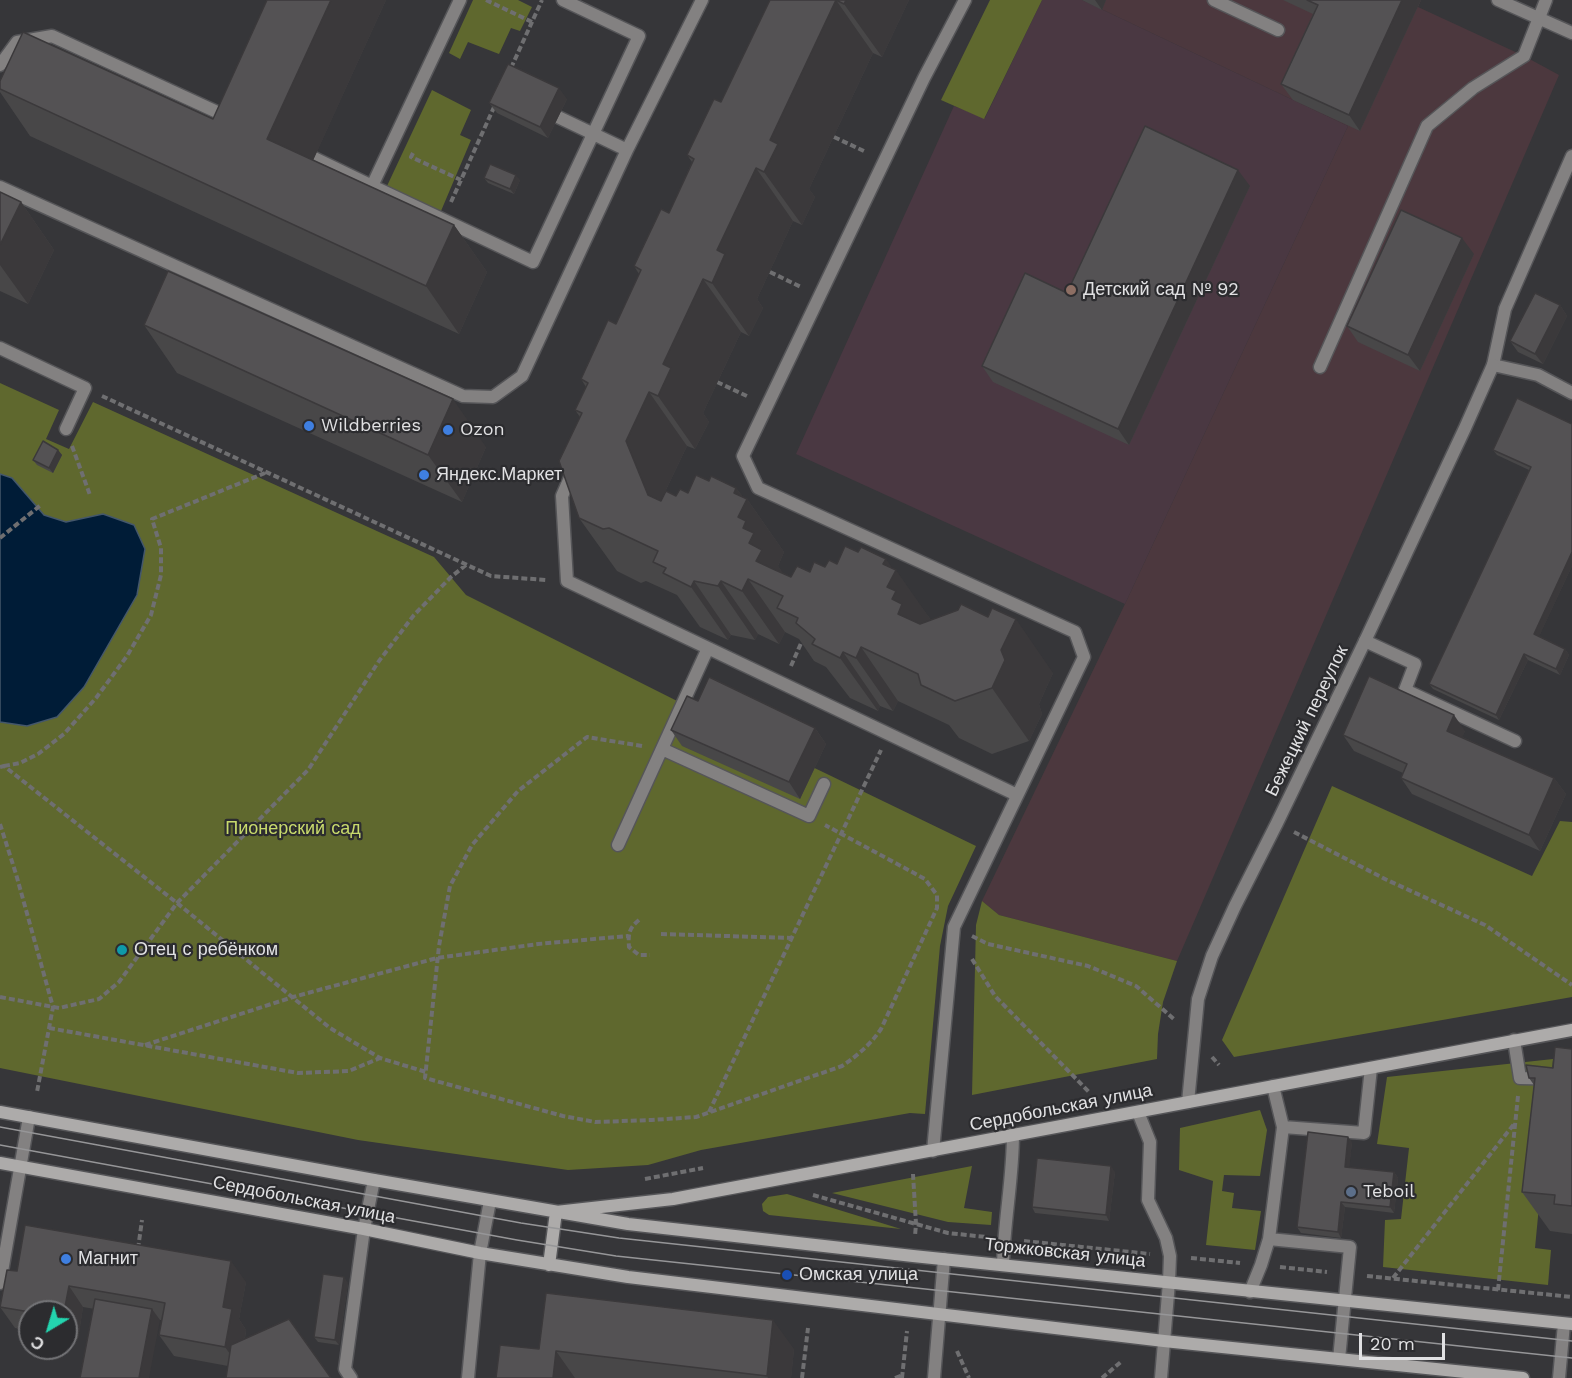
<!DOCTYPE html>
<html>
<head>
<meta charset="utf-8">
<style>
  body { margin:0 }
  #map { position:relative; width:1572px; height:1378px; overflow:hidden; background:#363639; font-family:"Work Sans",sans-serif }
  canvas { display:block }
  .north { position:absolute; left:18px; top:1300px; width:60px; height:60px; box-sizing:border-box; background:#2c2c2f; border:2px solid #747477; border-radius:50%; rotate:218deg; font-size:16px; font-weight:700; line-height:24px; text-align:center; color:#e1e1e3 }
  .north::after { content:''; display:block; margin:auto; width:21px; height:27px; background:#23d5af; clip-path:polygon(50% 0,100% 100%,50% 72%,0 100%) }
  .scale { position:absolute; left:1359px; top:1333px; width:86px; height:27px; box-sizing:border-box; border:3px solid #e1e1e3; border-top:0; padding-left:8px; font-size:18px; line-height:21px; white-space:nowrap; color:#e1e1e3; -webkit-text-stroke:4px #2c2c2f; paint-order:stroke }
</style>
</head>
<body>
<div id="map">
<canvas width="1572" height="1378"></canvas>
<div class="north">С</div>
<div class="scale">20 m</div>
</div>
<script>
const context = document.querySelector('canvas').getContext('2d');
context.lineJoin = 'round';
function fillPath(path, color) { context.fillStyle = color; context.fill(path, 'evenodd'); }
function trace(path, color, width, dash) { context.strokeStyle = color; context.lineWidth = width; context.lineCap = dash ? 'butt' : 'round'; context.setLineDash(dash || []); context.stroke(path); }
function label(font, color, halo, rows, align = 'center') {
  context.font = font + ' "Work Sans",sans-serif'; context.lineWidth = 4.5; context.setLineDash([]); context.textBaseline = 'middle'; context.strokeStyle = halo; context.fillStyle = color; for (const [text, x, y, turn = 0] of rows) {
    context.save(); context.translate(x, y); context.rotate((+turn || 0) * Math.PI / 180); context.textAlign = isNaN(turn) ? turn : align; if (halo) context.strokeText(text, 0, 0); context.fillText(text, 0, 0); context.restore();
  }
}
fillPath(new Path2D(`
  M1082 0H1421L1418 7 1524 56 1559 75 1177 961 999 915 982 901 1125 604 1348 126Z`), '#4c383e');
fillPath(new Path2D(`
  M1042 0H1082L1348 126 1125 604 796 454 954 106 985 118Z`), '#4a3842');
fillPath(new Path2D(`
  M473 0H518L532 7 520 31 511 28 499 54 468 42 460 59 449 53Z
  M990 0H1042L984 119 941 100Z
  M432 90 471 110 460 135 471 140 441 211 387 186Z
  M0 383 59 410 46 439 69 449 93 402 434 557 466 595 709 717 976 846 948 906 940 946 925 1114 910 1113 701 1150 648 1165 568 1170 358 1140 0 1068Z
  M1332 786 1532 876 1560 821 1572 822V997L1234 1057 1222 1040Z
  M982 901 999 915 1177 961 1163 1002 1158 1034 1157 1059 972 1095 976 925Z
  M1553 1059 1535 1248 1551 1250 1548 1285 1383 1267 1385 1220 1401 1219 1409 1148 1377 1144 1387 1077Z
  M1260 1110 1267 1130 1260 1176 1224 1175 1222 1191 1234 1193 1232 1208 1261 1211 1255 1250 1206 1245 1213 1181 1179 1170 1180 1128Z
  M972 1166 964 1208 992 1212 991 1225 948 1222 832 1193Z
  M787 1194 901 1229 769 1215 763 1211 762 1204 768 1197Z`), '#5f682e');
const water = new Path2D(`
  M0 474 12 478 44 515 66 522 103 514 134 525 145 549 137 595 84 687 57 717 27 726 0 722Z`);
fillPath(water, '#001c37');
trace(water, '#44576b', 1.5);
const lane = new Path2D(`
  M460 0 372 186 533 262 639 36 563 0
  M1214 0 1278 30
  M1498 0 1572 33
  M0 65 17 42 52 36 230 118
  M558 117 627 150
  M1572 156 1505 309 1493 365 1538 375 1572 393
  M314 158 372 186
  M0 187 463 396 493 397 522 376 627 150 702 0
  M0 348 85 388 66 429
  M1320 367 1427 126 1473 88 1524 56 1546 0
  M573 471 562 496 567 581 1017 795
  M1365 641 1415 664 1405 690 1515 741
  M662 749 809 816 824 784
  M618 845 708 648
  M1514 1040 1520 1078 1572 1079
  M1273 1086 1283 1127 1364 1133 1371 1068
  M1138 1112 1150 1142 1148 1200 1166 1238 1170 1256 1169 1282
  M933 1151 954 927 1084 657 1075 632 758 488 743 456 924 78 965 0
  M1269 1239 1283 1127
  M1003 1265C1004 1221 1013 1178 1013 1134
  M0 1283 29 1117
  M1250 1292 1261 1265 1269 1239 1350 1247 1339 1359
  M351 1378 345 1369 364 1229 374 1180
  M468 1378 480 1253 490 1201
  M1559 1378 1564 1324`);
const street = new Path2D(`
  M1188 1102 1198 999 1212 956 1235 906 1277 823 1365 641 1465 428 1493 365
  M934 1378 944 1259
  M1161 1378 1169 1282`);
const secondary = new Path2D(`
  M0 1112 374 1180 628 1224 913 1256 1572 1324
  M0 1163 364 1229 480 1253 628 1277 1164 1341 1523 1378
  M549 1265 556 1212 673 1199 1572 1030`);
trace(lane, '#555558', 15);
trace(street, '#555558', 15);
trace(secondary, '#555558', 15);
trace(new Path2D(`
  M486 0 532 22
  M511 68 542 0
  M834 137 866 152
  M413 153 411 157 461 180
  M451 202 495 105
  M770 272 801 287
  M717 382 749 397
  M102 396 491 576 546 580
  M72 446 90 495
  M0 538 42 504
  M791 666 802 641
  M642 746 587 737 518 791 472 845 450 886 439 946 425 1078 563 1116 595 1122 652 1120 696 1117 842 1066C858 1055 870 1045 881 1029L937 908V895L925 879 825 825
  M4 766 20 763 38 754 64 734 96 698 127 656 151 615 161 575V548L152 519 265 473
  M0 767 4 766 177 903 330 1028 380 1058 426 1072
  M0 824 16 874 53 1007 37 1092
  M1294 832 1387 880 1485 925 1572 985
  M639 920C629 928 628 934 629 947L639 955H650
  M661 934 792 938
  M972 936 988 944 1088 966 1136 986 1175 1020
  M972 959 995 996 1089 1092
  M0 997 59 1008 99 999 119 982 177 903 308 770 379 661 414 615 451 577 466 565
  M49 1028 298 1073 349 1071 380 1058
  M145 1045 293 997 437 958 538 944 628 936
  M1212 1057 1219 1065
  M709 1112 881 750
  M913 1174 916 1224 915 1236
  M645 1179 703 1168
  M813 1195 948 1233 986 1237
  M1024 1241 1150 1254
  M138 1249 142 1220
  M1191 1258 1240 1263
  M1280 1267 1327 1272
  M1367 1276 1572 1297
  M1393 1278 1514 1124
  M1498 1290 1518 1096
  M957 1351 969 1378
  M802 1378 808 1328
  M895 1378 903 1375
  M902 1378 907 1331
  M1102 1378 1122 1361`), '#6f6f71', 4, [6, 3]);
trace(lane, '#838181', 12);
trace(street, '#838181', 12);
trace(secondary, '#adabaa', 12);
trace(new Path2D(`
  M0 1127 521 1223 619 1238 1572 1341
  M0 1145 517 1240 616 1256 1572 1358`), '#969698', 1.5);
fillPath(new Path2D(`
  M267 0H386L313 160 454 225 487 272 459 334 30 136 0 92V81L213 119Z
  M770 0H909L882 57 873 53 809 189 815 197 802 225 793 221 757 299 763 308 749 336 741 332 703 413 709 422 695 449 687 446 664 494 676 496 688 493 709 481 736 488 743 497 747 499 784 552 778 566 783 574 791 577 837 564 892 568 931 620 1053 673 1039 704 1042 714 1029 741 992 754 959 738 949 725 898 701 893 711 880 706 878 711 850 698 826 667 814 661 799 639 785 632 779 644 758 634 755 640 731 635 728 640 700 627 677 595 646 581 641 583 617 571 579 518 580 417 575 410 586 387 581 379 616 324 639 274 634 266 669 213 692 162 687 155 721 102Z
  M1082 0H1106L1102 10Z
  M1283 0H1421L1360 131 1293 100 1281 84 1313 14Z
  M567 99 548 138 497 113 489 103Z
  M484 178 520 180 514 194 488 183Z
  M1250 186 1129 445 993 382 982 366 1067 293Z
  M0 192 21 202 54 250 28 304 0 291Z
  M1474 254 1420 371 1358 342 1347 326Z
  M1560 305 1567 316 1543 364 1518 352 1510 341Z
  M144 325 486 447 462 502 177 373Z
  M1517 398 1572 566 1539 636 1565 649 1569 655 1560 675 1528 660 1499 720 1433 689 1429 684 1529 470 1497 455 1493 450Z
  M58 450 62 455 53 473 37 465 33 460Z
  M698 701 815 728 826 744 800 799 682 746 671 730Z
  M1465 731 1462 737 1554 778 1566 794 1540 851 1412 794 1401 778 1403 773 1354 751 1343 735Z
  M1572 1049V1234L1550 1231 1522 1192 1534 1085 1529 1078 1553 1068Z
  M1352 1142 1349 1167 1394 1172 1398 1178 1394 1213 1345 1207 1341 1238 1301 1233 1297 1227Z
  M1115 1172 1109 1221 1035 1213 1032 1207Z
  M17 1271 246 1282 239 1319 246 1330 245 1338 228 1366 174 1356 159 1335 162 1320H160L83 1307 78 1339 66 1337V1312H30V1331L15 1328 0 1307Z
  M348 1283 339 1345 318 1342 314 1337Z
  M539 1349H794L791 1378H553Z`), '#484748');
fillPath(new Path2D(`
  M331 0H386L301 187 267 139Z
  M836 0 873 53 809 189 815 197 802 225 764 172 770 140Z
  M846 0H909L882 57 844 4Z
  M1095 0H1106L1102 10Z
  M1402 0H1421L1360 131 1349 115Z
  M559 88 567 99 548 138 540 127Z
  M756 168 793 221 757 299 763 308 749 336 712 283 717 250Z
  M1238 170 1250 186 1129 445 1118 429Z
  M516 175 520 180 514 194 510 189Z
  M21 202 54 250 28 304 0 265V245Z
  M454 225 487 272 459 334 426 286Z
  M1462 238 1474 254 1420 371 1408 355Z
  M703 279 741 332 703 413 709 422 695 449 658 396 663 364Z
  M1560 305 1567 316 1543 364 1535 354Z
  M649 392 687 446 664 494 686 548 648 495 626 441Z
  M453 399 486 447 462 502 428 455Z
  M58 450 62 455 53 473 49 468Z
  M736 488 746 501 747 499 784 552 778 566 784 574 756 561 738 517 734 493Z
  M1572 552V566L1538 639 1534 634Z
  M886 559 895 572 896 570 933 623 927 636 898 614 887 587 883 564Z
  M748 579 785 632 779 644 742 591Z
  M694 581 731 635 728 640 691 587Z
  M721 581 758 634 755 640 718 586Z
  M1016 619 1053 673 1039 704 1042 714 1029 741 992 688 1001 650Z
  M861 647 898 701 893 711 856 658Z
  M1565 649 1569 655 1560 675 1556 669Z
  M843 652 880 706 878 711 840 658Z
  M1524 654 1528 660 1499 720 1496 715Z
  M1454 715 1465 731 1458 747 1447 731Z
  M815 728 826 744 800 799 789 782Z
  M1554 778 1566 794 1540 851 1529 835Z
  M1348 1137 1352 1142 1349 1172 1345 1167Z
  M1111 1166 1115 1172 1109 1221 1106 1215Z
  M1394 1172 1398 1178 1394 1213 1390 1207Z
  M1341 1202 1345 1207 1341 1238 1338 1232Z
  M231 1261 246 1282 239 1319 246 1330 240 1368 225 1347 223 1307Z
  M344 1277 348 1283 339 1345 335 1340Z
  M69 1286 83 1307 78 1339 66 1322V1312H64Z
  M152 1309 160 1320 149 1378H139Z
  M773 1320 794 1349 791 1378H768L767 1376Z
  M556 1351 575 1378H553Z`), '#3b393b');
const building = new Path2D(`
  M267 0H331L267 139 454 225 426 286 0 89V81L23 32 213 119Z
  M770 0H836L770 140 778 144 764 172 756 168 717 250 725 254 712 283 703 279 663 364 671 368 658 396 649 392 626 441 648 495 661 501 666 491 676 496 680 489 688 493 696 475 709 481 711 476 736 488 734 493 747 499 738 517 746 521 743 528 754 533 749 543 762 550 756 561 773 569 791 577 797 566 810 572 814 562 825 567 829 560 837 564 845 546 858 552 861 547 886 559 883 564 896 570 887 587 896 591 892 599 902 604 898 614 920 624 958 610 961 604 988 617 992 608 1016 619 1001 650 1005 660 992 688 955 701 921 685 918 674 861 647 856 658 843 652 840 658 812 644 815 639 796 623 798 618 777 608 783 596 748 579 742 591 721 581 718 586 694 581 691 587 663 573 666 568 653 562 658 551 609 528 603 529 579 518 559 461 582 413 575 410 588 383 581 379 608 320 616 324 641 270 634 266 661 209 669 213 694 159 687 155 714 99 721 102Z
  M836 0H846L844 4Z
  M1307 0H1402L1349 115 1281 84 1318 5Z
  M508 64 559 88 540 127 489 103Z
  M1145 126 1238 170 1118 429 982 366 1025 273 1067 293Z
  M490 164 516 175 510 189 484 178Z
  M0 192 21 202 0 245Z
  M1401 210 1462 238 1408 355 1347 326Z
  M168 271 453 399 428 455 144 325Z
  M1535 293 1560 305 1535 354 1510 341Z
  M1517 398 1572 424V552L1534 634 1565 649 1556 669 1524 654 1496 715 1429 684 1531 467 1493 450Z
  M43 441 58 450 49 468 33 460Z
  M1369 676 1454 715 1447 731 1554 778 1529 835 1401 778 1407 764 1343 735Z
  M709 677 815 728 789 782 671 730 687 696 698 701Z
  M1555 1047 1572 1049V1206L1554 1204 1555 1195 1522 1192 1535 1078H1529L1526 1065 1553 1068Z
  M1308 1132 1348 1137 1345 1167 1394 1172 1390 1207 1341 1202 1338 1232 1297 1227Z
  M1037 1158 1111 1166 1106 1215 1032 1207Z
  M25 1225 231 1261 223 1307 232 1309 225 1347 159 1335 165 1303 145 1299 69 1286 64 1312H30L0 1307 7 1270 17 1271Z
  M323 1274 344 1277 335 1340 314 1337Z
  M546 1293 773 1320 767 1376 556 1351 553 1378H496L500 1345 539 1349Z
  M95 1299 152 1309 139 1378H80Z
  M289 1319 331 1378H226L231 1345Z`);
fillPath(building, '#545254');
trace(building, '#3b393b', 1.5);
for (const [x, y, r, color] of [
  [1071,290,6,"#8d6e63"],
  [309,426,6,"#3f7fe0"],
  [448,430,6,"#3f7fe0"],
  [424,475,6,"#3f7fe0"],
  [122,950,6,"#0f9aa8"],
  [1351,1192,6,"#5c6f8a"],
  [66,1259,6,"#3f7fe0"],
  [787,1275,6,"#1a4fb4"]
]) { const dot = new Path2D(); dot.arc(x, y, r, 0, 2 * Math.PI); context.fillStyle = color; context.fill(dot); trace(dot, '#2c2c2f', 2); }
label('18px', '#e1e1e3', '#2c2c2f', [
  ["Детский сад № 92",1083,290],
  ["Wildberries",321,426],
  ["Ozon",460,430],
  ["Яндекс.Маркет",436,475],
  ["Отец с ребёнком",134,950],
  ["Teboil",1363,1192],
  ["Магнит",78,1259],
  ["Омская улица",799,1275]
], 'left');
label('18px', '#e1e1e3', '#2c2c2f', [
  ["Бежецкий переулок",1307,721,-64],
  ["Сердобольская улица",1061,1108,-11],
  ["Сердобольская улица",304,1200,11],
  ["Торжковская улица",1065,1253,6]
]);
label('18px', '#c8da6c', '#2c2c2f', [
  ["Пионерский сад",293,829]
]);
</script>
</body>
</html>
